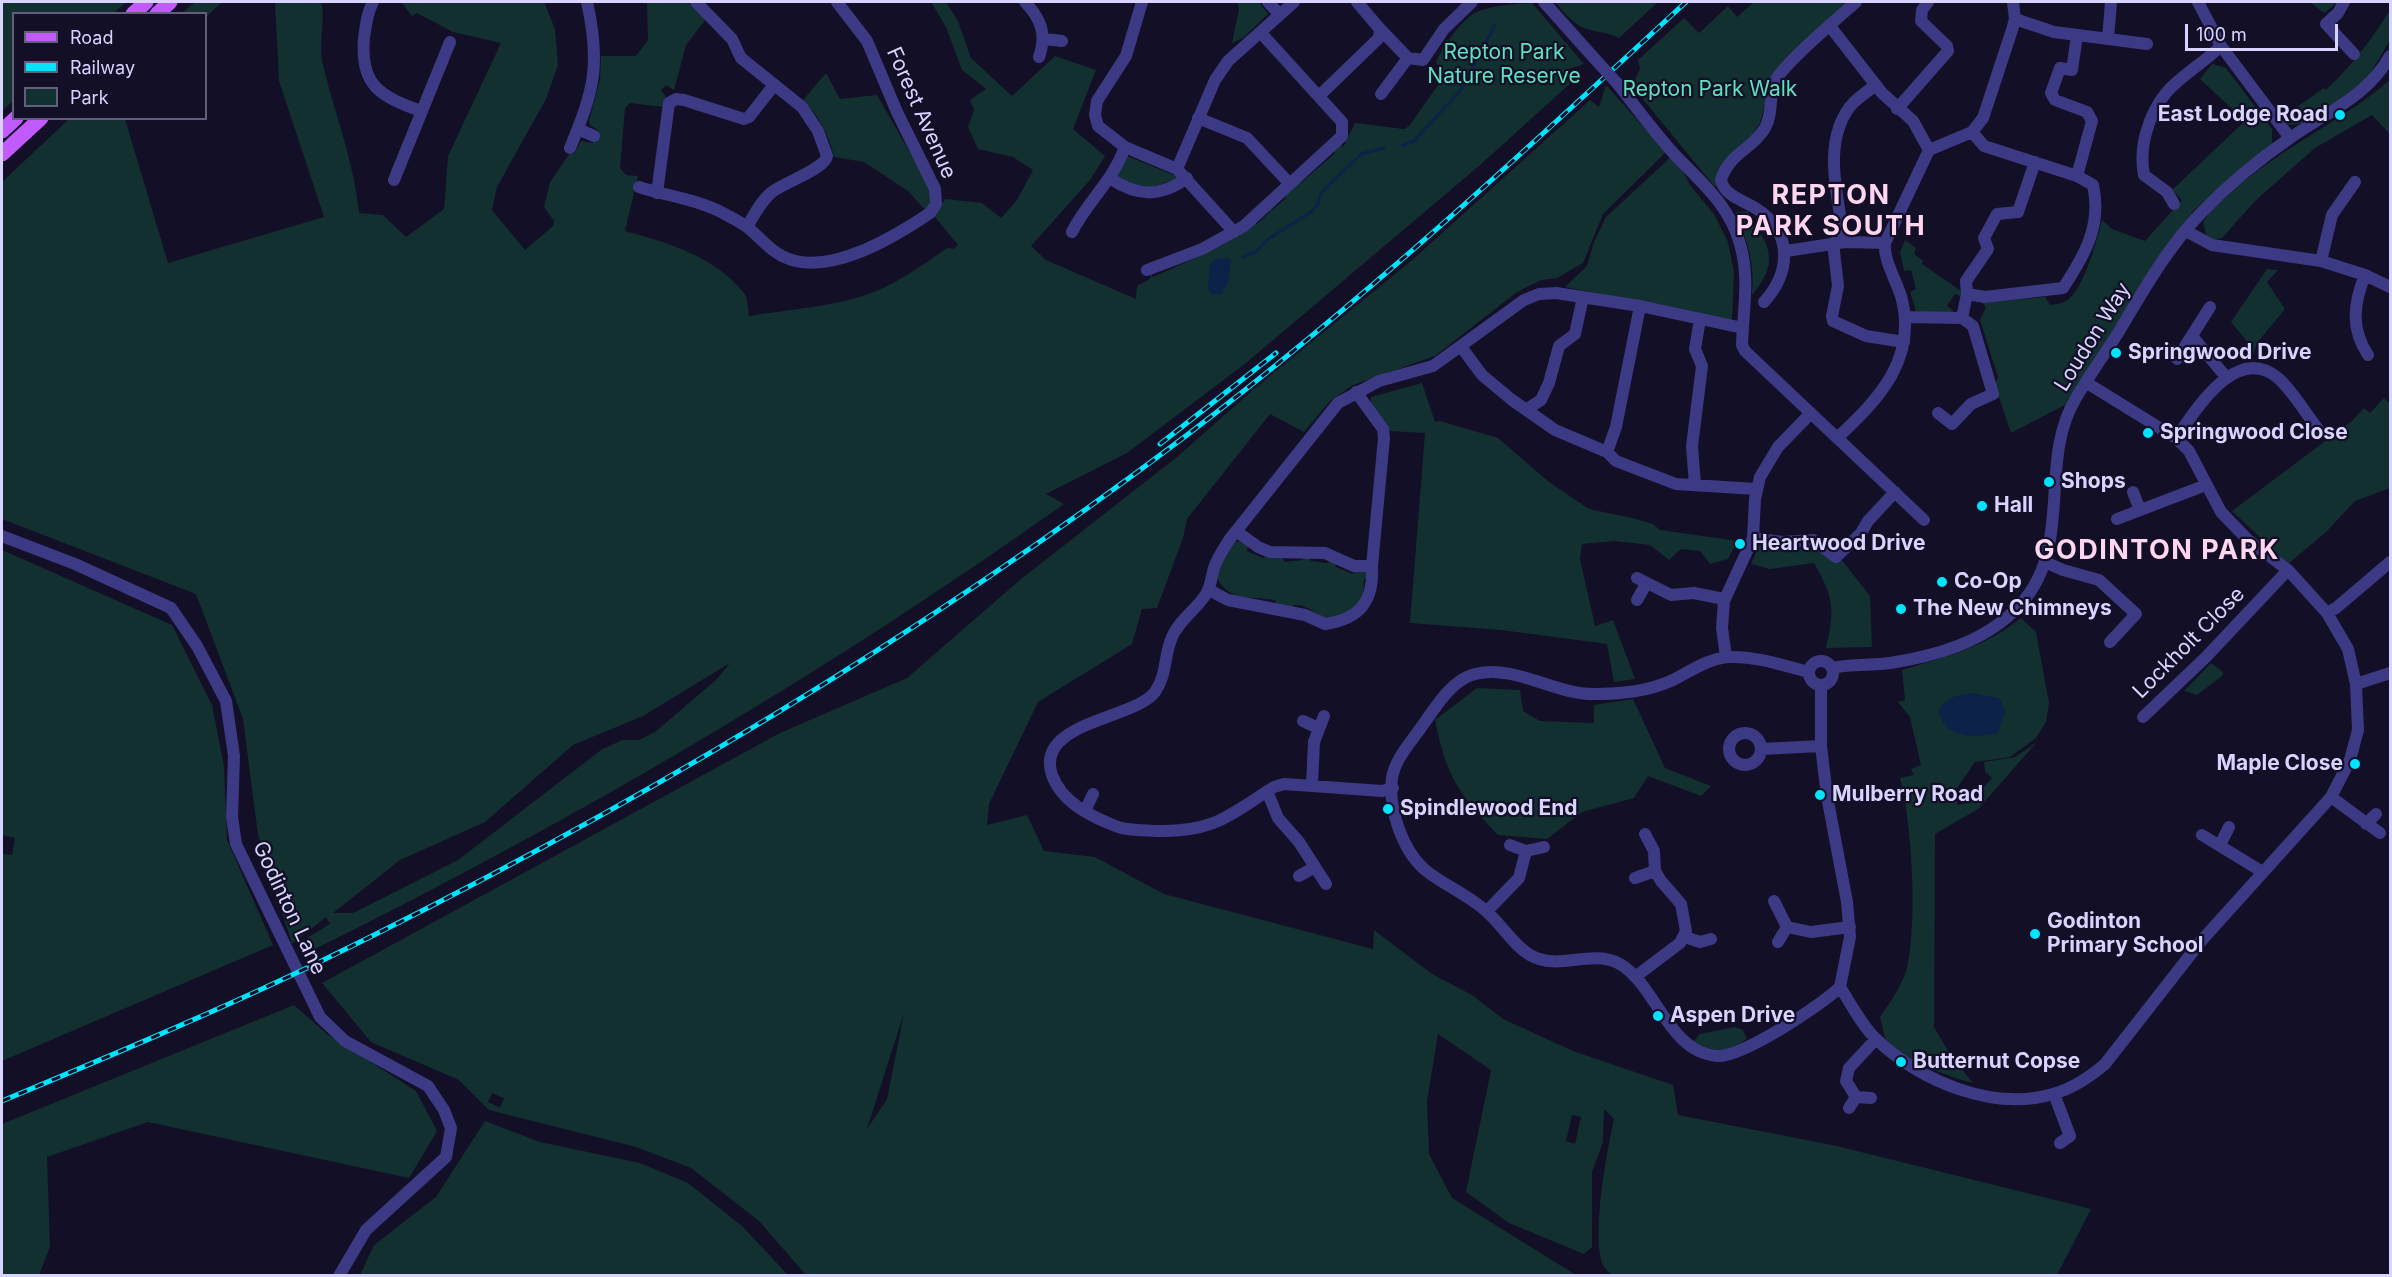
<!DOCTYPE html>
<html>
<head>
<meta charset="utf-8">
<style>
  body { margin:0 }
  #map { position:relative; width:2392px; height:1277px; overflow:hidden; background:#130f26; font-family:Inter,sans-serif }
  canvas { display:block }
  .frame { position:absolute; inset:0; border:3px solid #d9d4ff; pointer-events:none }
  .legend { position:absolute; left:12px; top:12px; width:195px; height:108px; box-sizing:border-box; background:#130f26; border:2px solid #625e7d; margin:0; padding:8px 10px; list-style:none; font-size:18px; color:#d9d4ff }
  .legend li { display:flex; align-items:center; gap:12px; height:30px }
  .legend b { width:30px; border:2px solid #625e7d }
  .scale { position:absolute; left:2185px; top:24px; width:153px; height:27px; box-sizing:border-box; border:3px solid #d9d4ff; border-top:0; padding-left:8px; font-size:18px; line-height:21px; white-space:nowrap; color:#d9d4ff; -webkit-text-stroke:4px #130f26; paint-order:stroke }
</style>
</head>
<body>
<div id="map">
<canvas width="2392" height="1277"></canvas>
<div class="frame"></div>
<ul class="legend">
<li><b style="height:8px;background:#c25bff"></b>Road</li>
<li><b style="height:8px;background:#00e5ff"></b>Railway</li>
<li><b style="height:16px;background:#12302f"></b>Park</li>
</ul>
<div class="scale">100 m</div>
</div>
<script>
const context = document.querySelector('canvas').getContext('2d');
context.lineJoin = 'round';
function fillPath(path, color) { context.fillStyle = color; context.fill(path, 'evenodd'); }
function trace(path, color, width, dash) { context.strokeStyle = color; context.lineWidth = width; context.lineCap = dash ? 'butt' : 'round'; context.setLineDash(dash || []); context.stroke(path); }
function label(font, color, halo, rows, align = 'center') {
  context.font = font + ' Inter,sans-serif'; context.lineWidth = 4.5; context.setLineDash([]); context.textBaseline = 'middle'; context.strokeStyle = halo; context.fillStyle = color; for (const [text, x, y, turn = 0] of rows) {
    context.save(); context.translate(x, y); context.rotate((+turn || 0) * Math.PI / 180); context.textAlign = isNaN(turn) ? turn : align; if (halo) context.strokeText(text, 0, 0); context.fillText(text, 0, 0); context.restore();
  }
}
fillPath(new Path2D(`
  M2 2H127L113 13 14 14 13 101 2 111Z
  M195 2H222L206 17V14L182 13Z
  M275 2H321C326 16 318 45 323 65 335 115 354 161 359 213L383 215 406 237 444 209 448 156 501 43 453 32 417 13 412 16 401 2H544L555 29 558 65 546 99 497 187 492 210 525 250 553 226 554 221 544 207 550 182 570 153 574 154 581 141 593 143 599 131 590 125 589 121 600 79 601 56H636L648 40 647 2H687L706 19 686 45 674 90 666 85 661 90 666 97 664 107 630 103 625 108 620 168 626 175 638 176 625 231C669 243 714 256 744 293 748 299 748 309 749 316 791 309 837 307 876 291 902 280 924 264 947 248L954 249 958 245 934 216 945 199 982 203 1001 218 1017 200 1033 170 1013 157 978 149 968 127 974 110 970 100 986 89 962 70 946 27 931 2H946L958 21 971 58 1012 96 1055 56 1096 70 1073 129 1105 156 1090 180 1031 246 1046 260 1136 299 1137 286 1150 279 1151 274 1153 277C1177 266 1240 240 1254 223L1257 224 1270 212V208L1272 210 1286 198 1284 196 1298 182 1301 183 1335 153 1333 150 1341 144 1343 147 1355 123 1404 129 1409 126 1441 81 1442 72 1436 62C1442 47 1464 16 1479 11 1495 5 1515 4 1532 3L1584 64 1566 70 1573 81 1479 166 1246 363 1127 453 1046 494 1064 504C825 674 572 822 309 952L302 941 330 924 326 917 292 944 258 835 243 719 196 594 2 519V182L69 119H125L168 263 324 217 279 81ZM730 663 717 679 655 732 639 740H622L601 750 458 860 353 913H333L400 860 485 822 573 745 643 716Z
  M1237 2H1259L1268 14 1243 38 1232 43 1239 9Z
  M1555 2H1658L1619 38C1608 32 1599 33 1587 29 1573 25 1564 12 1555 2Z
  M1754 2H1850L1770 86 1760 123 1748 142H1743L1730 156 1715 187 1632 86 1640 69 1638 60 1684 18 1699 33 1728 6 1737 17Z
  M2310 2H2338L2324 13Z
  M2390 10V40L2363 86 2301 124 2289 125 2283 120 2284 116 2324 88 2326 90C2352 65 2371 41 2390 10Z
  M2212 64 2226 68 2272 129V146L2194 210 2162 253 2065 405 2011 433 1995 385 1998 377 1980 320 1986 307 1982 303 2045 297 2050 305C2054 304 2060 304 2064 302 2083 294 2097 239 2102 220L2112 229 2145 241 2182 200 2172 190 2245 121 2200 79Z
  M826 73 840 99 877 95 932 191 930 204 926 211 908 191 864 162 834 157C829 134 819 117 803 100Z
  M2390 80V134L2372 115 2315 148 2256 200 2222 238 2212 240 2206 235 2203 222C2211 209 2222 202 2232 192 2280 148 2341 122 2390 80Z
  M1606 85 1666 152 1603 214 1583 263 1557 278 1541 280 1517 292 1435 356 1353 385 1330 401 1304 432 1270 414 1187 519 1183 538 1157 608 1142 609 1132 644 1038 702 989 804 987 825 1027 815 1044 851 1095 857 1164 894 1373 949 1374 930 1432 974 1472 995 1503 1019 1573 1051 1673 1085 1678 1115 1837 1146 2091 1209 2057 1275H1612C1609 1272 1605 1269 1603 1265 1591 1235 1607 1151 1614 1119L1604 1109 1603 1142 1592 1172V1247L1584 1254 1509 1223 1466 1192 1491 1070 1438 1034 1427 1101 1429 1154 1452 1198 1576 1275H806L759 1221 691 1168 636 1147 489 1110 459 1080 371 1042 322 983 780 733 907 678 1021 579 1177 457 1254 389 1411 261 1590 100 1599 107ZM904 1013 887 1099 867 1129ZM492 1093 504 1098 500 1108 488 1102ZM1572 1115 1581 1117 1575 1144 1566 1141Z
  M1674 154 1690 185 1714 214 1728 242 1734 272 1732 320 1565 287 1587 266 1594 242 1606 217Z
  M1127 156 1174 175 1178 178C1147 190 1144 193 1116 176Z
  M1749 211 1746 218C1774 244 1777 266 1752 295 1755 265 1748 240 1735 212Z
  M1905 240 1916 248 1914 254 1923 261 1922 264 1964 293 1962 297 1955 294 1947 306 1953 310 1951 315 1916 311 1910 292 1916 289 1911 270 1904 271 1900 252Z
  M2267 269 2278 270 2267 282 2285 309 2257 343 2253 355 2249 344 2231 322Z
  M1422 383 1435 422 1440 421 1498 438 1549 482 1589 509 1632 518 1653 524 1660 530 1738 541 1728 559 1710 564 1700 551 1681 549 1669 560 1650 545 1615 541 1582 544 1580 559 1595 626 1613 620 1635 679 1614 682 1607 644 1501 630 1410 623 1425 433 1388 431 1371 404V397Z
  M2384 398 2390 404V488L2355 501 2326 532 2288 564 2232 511 2352 421 2364 408 2370 413Z
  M1239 541 1248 546 1247 551 1263 558 1268 555 1282 557 1285 562 1302 560 1308 556 1311 561 1327 563 1332 560 1335 562 1336 567 1352 574 1357 570 1366 571 1368 577 1364 580 1363 597 1355 609 1325 619C1313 612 1302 601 1289 607L1276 604 1275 600C1253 596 1227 603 1216 575L1230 544Z
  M1760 543 1793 546 1798 550 1811 545 1841 559 1870 596 1872 647 1826 648C1835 609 1834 598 1814 563L1770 569 1751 564Z
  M2 550 172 625 212 705 224 766 227 840 273 945 2 1061V854L12 855 15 838 2 835Z
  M2021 618 2036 632 2049 703 2046 722 2036 738 2010 757 1975 762 1953 794 1958 805 1970 802 1992 778 1985 772 1984 762 2015 757 2037 742 1978 809 1935 834 1934 1027 1951 1056 1973 1083C1950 1077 1900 1060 1886 1039 1883 1033 1882 1023 1880 1017 1891 1001 1904 983 1908 963 1917 916 1912 825 1900 778L1914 775 1911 769 1921 765 1910 717 1898 702 1905 700 1902 670C1947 656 1984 648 2021 618Z
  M2211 663 2223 672 2222 676 2197 695 2184 691Z
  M1477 688 1520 690 1523 711 1540 721 1594 723V705L1633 699 1665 768 1711 786 1701 796 1648 776 1634 798 1582 812 1547 839 1498 835C1459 795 1446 776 1435 720Z
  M294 1005 327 1034 416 1091 437 1131 409 1178 148 1122 47 1157 50 1247 39 1275 2 1276V1124Z
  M1734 1027 1743 1030 1747 1039C1726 1053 1715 1053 1693 1042L1700 1034Z
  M485 1121 540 1142 640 1163 688 1183 742 1226 788 1275H360L374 1245 436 1197Z`), '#12302f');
fillPath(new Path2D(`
  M1226 258 1231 260 1228 282 1222 294 1213 295 1208 290 1210 264 1216 259Z
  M1975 693 2000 699 2005 712 1998 733C1976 739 1941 738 1939 709 1950 696 1959 694 1975 693Z`), '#0c2248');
trace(new Path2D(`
  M1402 146 1414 141 1461 90 1495 25
  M1243 257 1257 251 1267 240 1312 211 1318 204 1321 193 1361 154 1384 148`), '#0c2248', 3);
trace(new Path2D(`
  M373 2C367 13 366 25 364 38 360 86 380 96 421 111
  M696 2 732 39 741 58 802 107 818 131 827 156C825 169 785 182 772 192 761 201 754 215 747 227
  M1025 2C1041 19 1047 34 1039 57
  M1142 2 1126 56 1097 101 1095 115 1098 126 1125 147 1177 169 1234 232
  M1268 2 1279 14
  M1544 2 1594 58
  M2198 2 2221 46 2290 138
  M2344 2 2338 13 2326 24 2354 54
  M2015 19 2054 32 2147 44
  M1829 25 1882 93 1913 121 1929 150
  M1380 29 1408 58 1423 60 1444 29 1472 2
  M2077 36 2072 70 2060 68 2051 93 2055 100 2087 112 2092 121 2077 176
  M1045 39 1062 41
  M2108 39 2111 2
  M1617 83C1636 107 1655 133 1675 155 1701 182 1730 206 1740 244 1750 278 1743 311 1742 345L1745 351 1924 520
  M1381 94 1408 58
  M1319 96 1379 38 1380 29 1357 2
  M1897 109 1948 51 1947 46 1921 21 1922 10 1928 2
  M1198 118 1247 138 1290 184
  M578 129 594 136
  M570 148C594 90 601 65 587 2
  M1177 169 1215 80 1228 61 1294 2
  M1111 179C1137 196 1160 198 1187 178
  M394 180 450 42
  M639 187C667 196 696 199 723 213 730 217 739 221 747 227 759 236 768 249 782 256 826 279 893 238 930 213L936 204 935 189 897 112 867 41 837 2
  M657 193 669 103 676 99 684 100 744 119 749 117 774 85
  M2174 204 2167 192 2144 175C2141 160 2142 148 2146 133 2160 83 2187 78 2221 46
  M2186 231 2212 245 2321 261 2365 275 2390 287
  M1072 232C1088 200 1112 183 1125 147
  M1845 242C1838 199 1820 138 1854 102 1861 96 1869 90 1876 85
  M1833 243 1838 286 1832 316 1833 321 1866 336 1904 342
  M1786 251 1845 242 1885 243
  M2321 261 2332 215 2355 182
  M1147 270 1202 249 1244 226 1342 136V122L1261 33
  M2365 275C2354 303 2350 328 2368 355
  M1967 294 1985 297 2063 288C2085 255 2102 225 2093 185L2077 176 1984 146 1972 132
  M1764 302C1791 272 1793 233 1757 209 1745 201 1724 196 1721 180 1729 153 1753 149 1765 128 1773 114 1769 98 1774 83 1781 66 1839 17 1856 2
  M1906 317 1962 318 1973 326 1993 394 1971 404 1952 424 1938 413
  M1962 318 1967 294 1966 281 1988 249 1984 238 1997 214 2018 212 2035 162
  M2192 336 2226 377
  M1462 348 1482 375 1512 400 1555 430 1607 452 1616 461 1676 484 1756 489
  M2177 359 2210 307
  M1356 392 1383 429 1384 438 1372 566
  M1527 409 1541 400 1549 383 1559 346 1575 334 1583 297
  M1837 438C1880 398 1918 358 1901 296 1896 280 1883 259 1885 243L1929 150 1972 132 1983 118 2012 30 2015 19 2013 2
  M2176 438C2196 410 2236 343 2278 378 2294 392 2307 416 2321 433
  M1607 452 1616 427 1640 306
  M1695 485 1692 446 1702 366 1695 349 1700 319
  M2133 492 2140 510
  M2117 519 2206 485
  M2 536 75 564 171 608 197 646 226 701 234 756 232 817 236 844 320 1017 345 1041 428 1086 444 1110 451 1128 446 1157 366 1230 339 1276
  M1753 538 1782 542 1813 540 1836 557 1861 533 1868 521 1895 492
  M2045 562 2063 570 2099 580 2136 614 2110 642
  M1637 578 1671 595 1694 593 1724 599
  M1209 590 1228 600 1305 615 1325 624C1360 619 1374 601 1372 566H1354L1325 553 1270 552 1258 547 1236 531
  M1637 600 1646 584
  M2327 613 2336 608 2390 562
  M1726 657 1722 628 1724 601 1753 538 1755 499 1760 477 1778 447 1811 413
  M1809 673a12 12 0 1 1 24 0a12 12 0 1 1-24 0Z
  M1832 668C1852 663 1871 666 1890 663 1935 656 1981 643 2014 611 2077 552 2036 464 2076 398 2089 376 2104 355 2118 333 2142 293 2167 248 2200 214 2227 186 2258 160 2290 138 2327 112 2368 96 2390 56
  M1808 672C1782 665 1756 656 1728 657 1707 659 1691 671 1673 680 1647 692 1620 694 1593 694 1554 694 1514 664 1475 674 1451 680 1436 707 1422 726 1411 742 1395 759 1392 778 1388 808 1402 849 1424 869 1443 885 1469 895 1487 912 1502 925 1513 945 1530 955 1559 972 1591 948 1620 964 1657 986 1668 1052 1717 1056 1741 1058 1822 1005 1840 987
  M2356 684 2390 673
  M1821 685V746L1827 796 1847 902 1850 937 1840 987
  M2143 717 2206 657 2288 570
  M1303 721 1318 728
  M1729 749a16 16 0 1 1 32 0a16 16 0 1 1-32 0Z
  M1761 749 1821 746
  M1312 784 1314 742 1324 716
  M1393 788 1382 791 1284 784 1274 787C1229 815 1215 832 1158 831 1145 830 1131 831 1118 827 1092 817 1062 803 1052 775 1034 722 1135 719 1155 692 1167 675 1164 655 1172 637 1179 620 1197 609 1206 594 1211 587 1211 577 1214 568 1217 558 1223 550 1229 540L1338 403 1379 381 1433 366 1524 300 1539 294 1556 293 1640 306 1743 328
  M1267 791 1278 818 1299 842 1326 884
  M2331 797 2380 833
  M1085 811 1093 794
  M2366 824 2376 814
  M2202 835 2261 871
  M1510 845 1526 851 1544 847
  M2220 845 2229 827
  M1299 876 1315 867
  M1635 878 1655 871
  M1774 901 1787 927 1811 932 1850 927
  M1487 911 1519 878 1526 851
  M1685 937 1700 942 1711 939
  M1778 942 1787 927
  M1635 977 1680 943 1686 931 1681 904 1661 881 1655 871 1654 851 1645 834
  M1840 987C1851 1004 1862 1026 1877 1040 1921 1081 1993 1112 2053 1094 2071 1089 2091 1076 2105 1064L2202 940 2331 797 2350 760 2358 730 2356 684 2348 649 2327 613 2288 570 2248 540 2221 512 2189 451 2176 438 2087 383
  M2054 1094 2070 1136 2060 1143
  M1871 1098 1856 1097 1846 1081 1849 1068 1876 1039
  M1849 1108 1856 1097`), '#3d3a85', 12);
trace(new Path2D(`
  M133 14 146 2
  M157 14 170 2
  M2 131 16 118
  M2 154 41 118`), '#c25bff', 15);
const rail = new Path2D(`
  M1160 444 1276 353
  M2 1101C105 1058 208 1015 309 967 617 818 914 641 1187 435 1362 302 1525 151 1686 2`);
trace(rail, '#00e5ff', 5);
trace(rail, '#130f26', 3, [9]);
trace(new Path2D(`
  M1594 58 1617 83`), '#3d3a85', 12);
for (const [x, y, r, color] of [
  [2340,115,6,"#00e5ff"],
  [2116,353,6,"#00e5ff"],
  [2148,433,6,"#00e5ff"],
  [2049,482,6,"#00e5ff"],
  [1982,506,6,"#00e5ff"],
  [1740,544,6,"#00e5ff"],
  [1942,582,6,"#00e5ff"],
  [1901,609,6,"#00e5ff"],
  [2355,764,6,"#00e5ff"],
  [1820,795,6,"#00e5ff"],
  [1388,809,6,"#00e5ff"],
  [2035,934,6,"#00e5ff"],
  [1658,1016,6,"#00e5ff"],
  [1901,1062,6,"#00e5ff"]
]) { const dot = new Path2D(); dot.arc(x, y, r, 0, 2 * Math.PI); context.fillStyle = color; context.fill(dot); trace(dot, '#130f26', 2); }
label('21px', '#5fe0c0', '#130f26', [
  ["Repton Park",1504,53],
  ["Nature Reserve",1504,77],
  ["Repton Park Walk",1710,90]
]);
label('21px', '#d9d4ff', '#130f26', [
  ["Forest Avenue",921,113,66],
  ["Loudon Way",2093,337,-58],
  ["Lockholt Close",2189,643,-45],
  ["Godinton Lane",289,908,65]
]);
label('bold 21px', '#d9d4ff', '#130f26', [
  ["East Lodge Road",2328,115,"right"],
  ["Springwood Drive",2128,353],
  ["Springwood Close",2160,433],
  ["Shops",2061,482],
  ["Hall",1994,506],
  ["Heartwood Drive",1752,544],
  ["Co-Op",1954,582],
  ["The New Chimneys",1913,609],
  ["Maple Close",2343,764,"right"],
  ["Mulberry Road",1832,795],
  ["Spindlewood End",1400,809],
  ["Godinton",2047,922],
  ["Primary School",2047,946],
  ["Aspen Drive",1670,1016],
  ["Butternut Copse",1913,1062]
], 'left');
context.letterSpacing = '1.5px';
label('bold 27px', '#ffd6f0', '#130f26', [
  ["REPTON",1831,196],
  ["PARK SOUTH",1831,227],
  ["GODINTON PARK",2157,551]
]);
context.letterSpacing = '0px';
</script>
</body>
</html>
